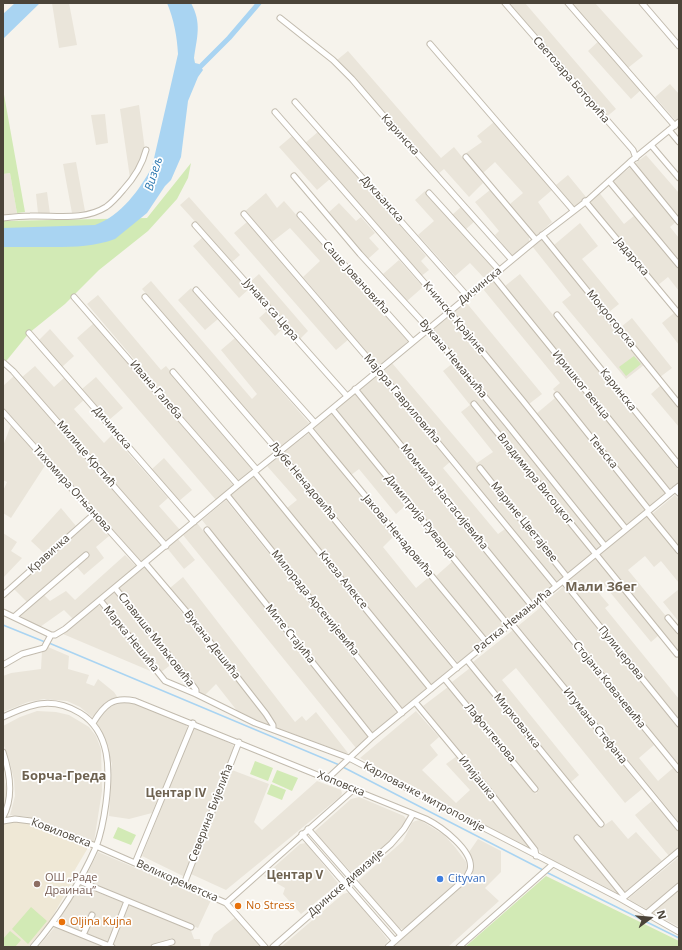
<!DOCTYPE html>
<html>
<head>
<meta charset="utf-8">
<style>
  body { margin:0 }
  #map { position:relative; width:682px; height:950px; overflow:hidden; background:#f6f3ec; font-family:"Open Sans",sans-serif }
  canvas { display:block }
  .frame { position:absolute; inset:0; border:4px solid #4b4439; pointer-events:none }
  .north { position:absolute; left:630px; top:898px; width:40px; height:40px; -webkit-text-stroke:3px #fff; paint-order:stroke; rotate:74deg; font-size:11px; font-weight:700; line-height:16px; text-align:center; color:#4b4439 }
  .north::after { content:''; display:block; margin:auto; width:14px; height:18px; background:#4b4439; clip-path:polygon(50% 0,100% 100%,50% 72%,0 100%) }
</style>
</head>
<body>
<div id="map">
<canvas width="682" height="950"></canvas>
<div class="frame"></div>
<div class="north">N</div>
</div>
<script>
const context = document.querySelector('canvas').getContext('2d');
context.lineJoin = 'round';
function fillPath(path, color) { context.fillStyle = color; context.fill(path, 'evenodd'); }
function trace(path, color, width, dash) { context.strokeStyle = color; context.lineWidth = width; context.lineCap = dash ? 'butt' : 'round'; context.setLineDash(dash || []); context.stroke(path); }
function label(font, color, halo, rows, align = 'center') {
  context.font = font + ' "Open Sans",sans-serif'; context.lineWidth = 3.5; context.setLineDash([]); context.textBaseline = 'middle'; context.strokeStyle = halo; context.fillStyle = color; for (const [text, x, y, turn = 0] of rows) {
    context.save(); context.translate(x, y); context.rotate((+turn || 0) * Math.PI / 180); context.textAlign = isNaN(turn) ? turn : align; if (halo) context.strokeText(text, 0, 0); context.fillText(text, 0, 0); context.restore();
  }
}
fillPath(new Path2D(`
  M52 3H69L77 45 59 48Z
  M507 3H525L616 109 605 118Z
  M571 3H595L643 56 624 71 641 90 631 99 588 51 602 38Z
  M348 51 441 158 454 147 483 183 469 197 444 169 438 174 337 60Z
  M670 84 679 94V118L676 121 655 97Z
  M139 105 145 150 141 160 130 178 120 109Z
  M105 114 108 143 96 145 91 115Z
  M494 122 552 190 538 202 552 222 536 236 510 204 523 193 495 162 483 173 466 153 482 142 477 136Z
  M319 131 426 256 421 261 429 270 420 277 305 143Z
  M292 136 330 179 317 190 279 147Z
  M646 155 679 193V219L670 227 679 238V291L668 277 657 286 588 200 598 191 624 224 635 215 609 184Z
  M76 162 85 211 72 213 63 164Z
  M10 173 17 213 3 215V174Z
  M568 175 586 197 574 207 556 185Z
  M490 190 529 237V242L512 256 495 235 499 231 475 202Z
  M425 191 495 270 485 279 470 263 455 276 418 235 434 221 415 200Z
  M47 192 50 214 38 213 36 194Z
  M266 193 277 208 284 201 408 341 382 365 378 366 303 277 320 261 290 228 272 242 244 212Z
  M189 197 240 255 232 262 180 205Z
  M339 203 356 221 361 217 375 233 369 238 379 249 368 259 328 213Z
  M462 206 475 221 465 230 452 215Z
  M247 222 349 339 336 350 234 233Z
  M580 223 598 246 582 259 619 304 609 312 554 245Z
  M203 237 249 289 239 298 193 246Z
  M542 238 644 365 626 379 562 302 571 295 532 246Z
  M399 260 423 287 407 301 383 274Z
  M259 274 308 331 300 339 250 282Z
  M520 274 679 471V482L670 490 505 286Z
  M494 279 667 492 649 507 553 389 560 383 483 289Z
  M151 281 252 399 257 394 221 350 235 338 309 423 279 448 142 289Z
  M191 288 218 319 205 330 178 300Z
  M98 295 161 370 166 366 253 468 238 481 87 304Z
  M465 301 542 394 529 404 452 312Z
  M268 310 284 327 275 336 259 318Z
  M674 313 679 318V345L662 323Z
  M450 316 623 528 605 542 432 330Z
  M632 318 672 368 660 377 621 327Z
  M94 323 233 485 216 500 77 338Z
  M50 329 74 356 62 367 38 341Z
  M392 363 477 463 493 452 461 412 470 405 443 371 453 363 602 546 556 583 383 370Z
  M35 366 54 387 65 377 85 399 74 409 104 443 112 435 168 498 159 506 180 530 166 543 21 378Z
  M378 372 451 461 443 468 498 534 505 529 552 586 533 602 358 389Z
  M14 376 162 546 142 563 3 407V386Z
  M96 377 123 408 109 420 82 389Z
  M661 385 679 407V427L651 394Z
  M355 393 528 606 509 621 336 409Z
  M555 398 646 510 627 526 536 414Z
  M332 413 406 505 396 514 359 469 351 475 314 428Z
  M11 425 46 464 11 518 3 513V491L7 482 3 480V446Z
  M309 433 394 536 383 547 416 588 429 577 482 643 458 663 284 452Z
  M279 456 452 667 431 685 287 508 297 500 267 466Z
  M164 458 192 490 179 501 151 470Z
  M254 475 427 688 402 708 230 495Z
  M675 495 679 499V548L652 514Z
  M226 500 397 713 373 733 202 520Z
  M61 508 76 526 46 555 31 541Z
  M647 516 679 556V583L661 561 654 567 645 556 628 570 679 632V652L677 653 598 556Z
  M93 518 109 536 96 547 104 558 84 575 76 566 88 554 86 552 28 603 13 588Z
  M197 523 369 737 356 748 183 535Z
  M3 533 17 542 11 551 22 558 3 578Z
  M178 539 195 560 184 569 167 548Z
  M125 555 136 566 134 569 73 619 64 610 40 627 33 625 19 615 43 594 50 601 66 591 75 600Z
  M596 558 659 635 651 642 600 580 593 586 609 605 605 608 679 699V721L566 582Z
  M453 561 504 625 487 640 436 576Z
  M145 567 270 722 267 726 238 712 216 684 204 696 201 694 198 688 118 588Z
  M183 577 295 722 302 716 306 721 316 712 348 753H345L277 728 272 718 170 588Z
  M563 587 679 729V765L546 601Z
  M679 589V622L663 602Z
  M113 593H116L173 663 160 673 103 600Z
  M97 606H100L155 673 63 634Z
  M541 607 654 745 639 758 658 781 673 768 679 776V822L518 626Z
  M513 630 642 789 625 803 516 668 502 680 579 775 571 782 473 662Z
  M48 647 69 656 68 669 89 675 86 683 94 686 98 679 114 692 118 698 104 704 95 716 92 717 80 707 67 701 54 700 44 699 28 702 3 712V676L11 673 41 669 42 651 46 650Z
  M470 668 600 828 612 820 628 839 636 832 662 861 621 895 544 856 423 706 448 687 536 794 539 790 452 682Z
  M125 702 134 703 186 725 188 729 152 813 129 819 109 816 112 764 104 737 97 725V721L108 708 114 705Z
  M37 711 56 712 69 715 89 727 96 736 101 749 102 791 94 842 29 817 10 815 15 796 14 780 9 759 3 743V726L20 717Z
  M416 711 439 737 430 745 438 755 422 770 456 803 470 790 446 764 457 756 529 846 528 848 360 758Z
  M197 728 233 745 234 748 186 875 183 876 142 856 193 729Z
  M3 766 7 794 5 807 3 811Z
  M232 770 269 784 254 822 262 830 317 781 341 790 342 793 341 796 226 890 191 874Z
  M359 797 404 816 406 819 405 824 393 838 354 871 351 872 316 834 315 831 351 799Z
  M652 801 679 833V848L669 856 635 815Z
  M420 820 444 835 455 847 466 862 467 868 465 875 406 928 402 929 398 928 359 882V880L403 841 412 823 415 821Z
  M478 839 501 851V872L485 888 499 901 448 947H393L469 880 474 868V863L469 852Z
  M306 843 338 883 337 885 301 914 283 894 285 888 264 876 300 844Z
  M98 852 211 900 198 928 84 880Z
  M679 857V927L630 900 629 898Z
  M79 885 124 903 108 943 57 923Z
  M350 892 388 940 387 942 383 947H281L343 894Z
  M128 904 190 928 194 939H200L201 947H167L165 942 148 947H117L112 945Z
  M236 917 261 947H208L214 934Z
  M55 927 107 947H38Z`), '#eae5da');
fillPath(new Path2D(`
  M15 822 28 823 89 846 73 873 74 878 50 921 28 947H3V824Z`), '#efe8d6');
fillPath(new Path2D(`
  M3 89 25 212 17 213 10 173 3 174Z
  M191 163 188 178 177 199 148 231 99 270 65 304 29 333 3 365V221L147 218Z
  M634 356 641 364 626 376 619 367Z
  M255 761 273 768 268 781 250 774Z
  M277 770 298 778 292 791 272 782Z
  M271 784 286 790 282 800 267 794Z
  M118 827 136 835 131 845 113 838Z
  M546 876 679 941V947H465Z
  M31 907 47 921 28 944 12 929Z
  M10 931 21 940 15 947H3V939Z`), '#d2eab5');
fillPath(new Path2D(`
  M15 3H40L3 39V14Z
  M167 3H191C202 23 197 37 194 58L195 63 199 64 203 70 198 77 188 101 181 157 171 180 165 186 147 213 115 239C91 248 66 247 41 247 28 247 16 247 3 247V228L95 225C121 216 140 189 152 167L178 54C177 36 174 20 167 3Z`), '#a9d4f2');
trace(new Path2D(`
  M3 625 45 642
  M49 643 337 764 543 870
  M546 872 679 938`), '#a9d4f2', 1.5);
trace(new Path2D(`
  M196 71 229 38 259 3`), '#a9d4f2', 5);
const street = new Path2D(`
  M505 3 633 150 636 158
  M568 3 675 126
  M642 3 679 46
  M280 18 333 60 352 79 382 114 512 260
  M430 44 573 210
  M295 102 468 297
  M275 112 449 311 523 401 626 529
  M669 130 679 142
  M651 145 679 178
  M466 157 536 240
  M630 162 679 222
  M294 176 360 254 429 329 507 424 605 546
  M609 181 679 265
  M429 193 500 271
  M585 201 679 314
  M244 214 378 370 556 586
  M300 215 413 342
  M3 218C12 217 21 216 30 216 55 215 84 221 106 207 113 202 118 196 123 190 134 178 142 166 146 150
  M195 225 347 396
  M542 235 679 404
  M493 276 669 493
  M196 290 315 423
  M74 297 238 485
  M145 297 279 452 457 668
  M557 315 679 465
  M29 333 194 522
  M4 363 13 371 166 546
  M173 372 257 470
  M355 389 532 606
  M557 395 649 510
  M474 404 677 654
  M332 409 508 625
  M3 412 141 566
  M309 428 487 643
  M480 468 567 577
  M254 472 431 689
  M675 489 679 493
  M227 495 402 713
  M647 512 679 551
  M207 530 372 737
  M145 563 185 610 266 714 273 725V729
  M563 581 679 724
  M115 588 191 683 196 690V694
  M3 595 94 514
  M100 600 165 681 196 694 255 723 349 758 621 899 679 932
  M540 600 679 770
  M3 612 51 635H55L65 629 238 485 309 428 536 240 588 200 630 162 679 122
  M14 617 86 555
  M668 618 679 631
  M511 623 679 828
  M467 660 601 824
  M3 665 22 654 44 648 51 635
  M444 678 535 789
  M415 702 489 791 535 850 536 856
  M3 717C31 704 51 696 80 713 111 732 110 771 106 803 104 818 101 834 96 847 80 883 59 917 33 947
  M93 723C104 705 113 696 135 701L426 819C440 826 475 851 470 870 468 875 466 878 463 881L388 947
  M3 752C10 773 14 797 3 817
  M327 779 372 737 679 486
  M3 821 15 819 31 821 96 846 226 903 265 947
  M308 829 401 935
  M302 834 395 941
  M577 838 624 896
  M135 863 193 723
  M79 881 191 927
  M184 884 239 742
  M623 898 679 851
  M226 903 353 790
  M646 914 679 886
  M53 923 112 947
  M83 935 92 915
  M109 947 127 901
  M154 947 172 942
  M273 947 391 844 404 829 413 814
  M459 947 553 864`);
trace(street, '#c2bbae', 7);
trace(street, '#fff', 5);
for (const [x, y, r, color] of [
  [440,879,4,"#3f7fe0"],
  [37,884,4,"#8d6e63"],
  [238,906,4,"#e8710a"],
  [62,922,4,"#e8710a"]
]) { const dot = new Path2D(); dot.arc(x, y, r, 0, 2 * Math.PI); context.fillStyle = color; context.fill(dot); trace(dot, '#fff', 1.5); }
label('11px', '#4b4439', '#fff', [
  ["Светозара Боторића",571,80,49],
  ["Каринска",400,135,48],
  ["Дукљанска",382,199,48],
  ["Јадарска",632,257,50],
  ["Саше Јовановића",356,278,48],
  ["Дичинска",480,286,-39],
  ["Јунака са Цера",271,310,49],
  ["Книнске Крајине",454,318,50],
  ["Мокрогорска",611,319,51],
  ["Вукана Немањића",453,359,50],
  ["Иришког венца",581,385,51],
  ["Ивана Галеба",156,390,49],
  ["Каринска",618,390,51],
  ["Мајора Гавриловића",402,399,50],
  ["Дичинска",112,428,49],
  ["Тењска",603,452,51],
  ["Милице Крстић",86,454,49],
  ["Владимира Висоцког",535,479,51],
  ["Љубе Ненадовића",303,481,50],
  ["Тихомира Огњанова",72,489,48],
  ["Момчила Настасијевића",444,497,51],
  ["Димитрија Руварца",420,517,51],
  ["Марине Цветајеве",524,522,51],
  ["Јакова Ненадовића",398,536,50],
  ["Кравичка",49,554,-42],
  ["Кнеза Алексе",343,580,51],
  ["Милорада Арсенијевића",315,603,51],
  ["Растка Немањића",513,621,-39],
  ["Мите Стајића",290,634,51],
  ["Марка Нешића",131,639,51],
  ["Славише Миљковића",156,640,52],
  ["Вукана Дешића",212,645,52],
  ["Пулицерова",621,653,51],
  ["Стојана Ковачевића",609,685,51],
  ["Мирковачка",517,721,51],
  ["Игумана Стефана",595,726,51],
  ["Лафонтенова",490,733,50],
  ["Илијашка",477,778,51],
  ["Хоповска",341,784,22],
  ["Карловачке митрополије",424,797,28],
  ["Северина Бијелића",211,813,-69],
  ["Ковиловска",61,833,21],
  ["Великореметска",177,881,24],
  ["Дринске дивизије",346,883,-41]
]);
label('11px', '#785e54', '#fff', [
  ["ОШ „Раде",45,878],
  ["Драинац”",45,891]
], 'left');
label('11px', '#366cbe', '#fff', [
  ["Cityvan",448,879]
], 'left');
label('11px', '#c56008', '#fff', [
  ["No Stress",246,906],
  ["Oljina Kujna",70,922]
], 'left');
label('italic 12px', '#2e7ab2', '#fff', [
  ["Визељ",154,174,-73]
]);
label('bold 12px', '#6e6250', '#fff', [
  ["Центар IV",176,794],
  ["Центар V",295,876]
]);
label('bold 13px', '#6e6250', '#fff', [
  ["Мали Збег",601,587],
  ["Борча-Греда",64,776]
]);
</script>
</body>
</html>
